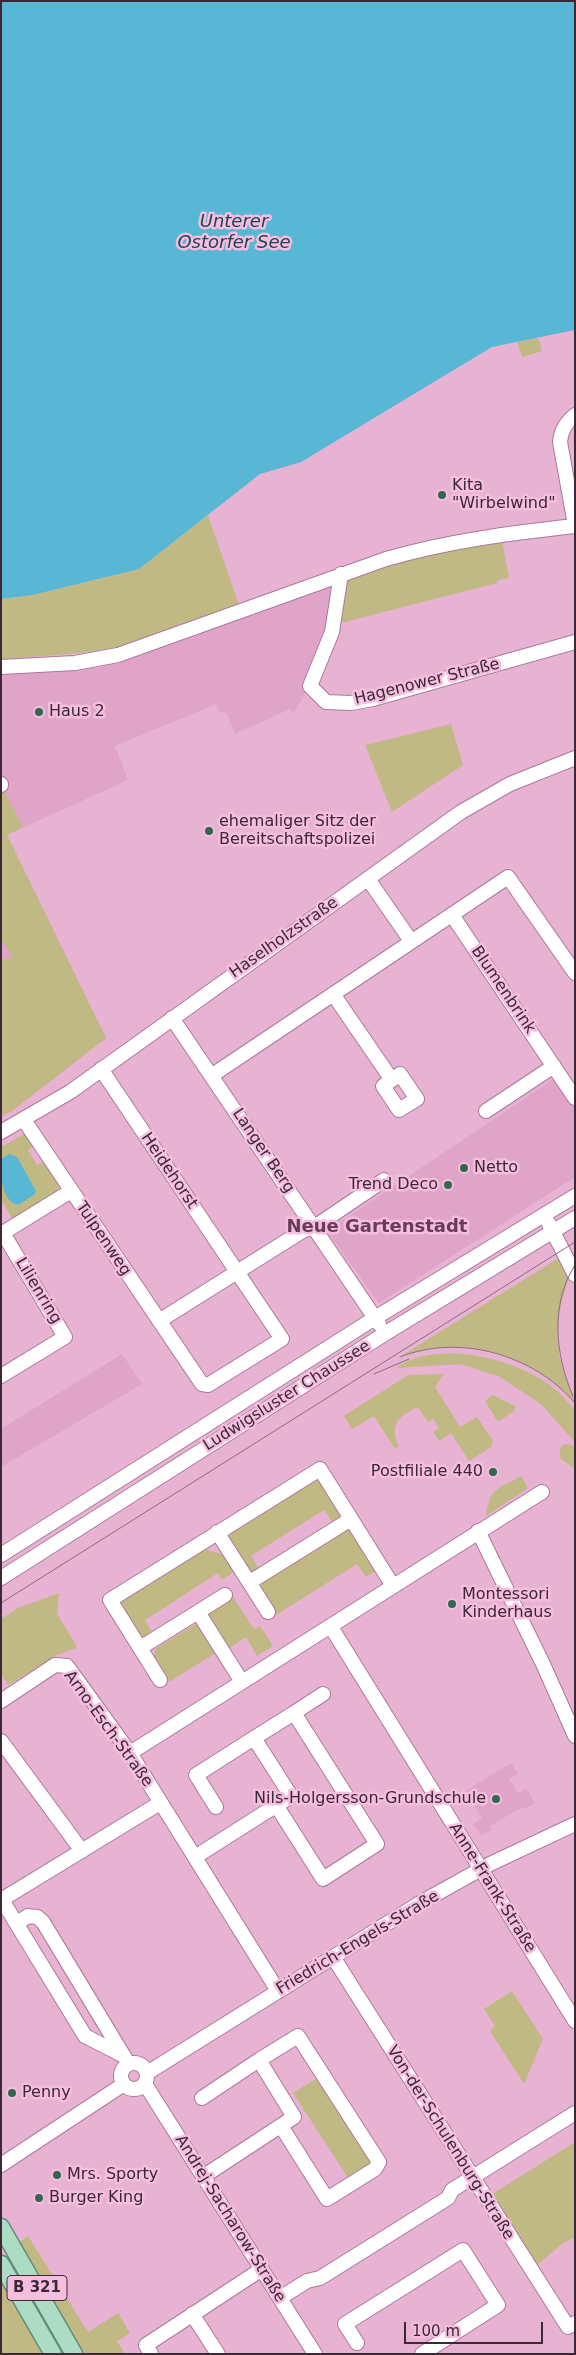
<!DOCTYPE html>
<html>
<head>
<meta charset="utf-8">
<style>
  body { margin:0 }
  #map { position:relative; width:576px; height:2355px; overflow:hidden; background:#e8b2d2; font-family:"DejaVu Sans",sans-serif }
  canvas { display:block }
  .frame { position:absolute; inset:0; border:2px solid #3d2835; pointer-events:none }
  .scale { position:absolute; left:404px; top:2322px; width:139px; height:22px; box-sizing:border-box; border:2px solid #3d2835; border-top:0; padding-left:6px; font-size:15px; line-height:18px; white-space:nowrap; color:#3d2835; -webkit-text-stroke:4px #f5bedf; paint-order:stroke }
</style>
</head>
<body>
<div id="map">
<canvas width="576" height="2355"></canvas>
<div class="frame"></div>
<div class="scale">100 m</div>
</div>
<script>
const context = document.querySelector('canvas').getContext('2d');
context.lineJoin = 'round';
function fillPath(path, color) { context.fillStyle = color; context.fill(path, 'evenodd'); }
function trace(path, color, width, dash) { context.strokeStyle = color; context.lineWidth = width; context.lineCap = dash ? 'butt' : 'round'; context.setLineDash(dash || []); context.stroke(path); }
function label(font, color, halo, rows, align = 'center') {
  context.font = font + ' "DejaVu Sans",sans-serif'; context.lineWidth = 5; context.setLineDash([]); context.textBaseline = 'middle'; context.strokeStyle = halo; context.fillStyle = color; for (const [text, x, y, turn = 0] of rows) {
    context.save(); context.translate(x, y); context.rotate((+turn || 0) * Math.PI / 180); context.textAlign = isNaN(turn) ? turn : align; if (halo) context.strokeText(text, 0, 0); context.fillText(text, 0, 0); context.restore();
  }
}
fillPath(new Path2D(`
  M340 581 310 686 293 714 290 709 235 734 227 714 219 711 216 704 115 746 128 780 7 835 106 1038 12 1111 1 1116V674L79 668Z
  M561 1074 575 1096V1177L379 1303 327 1231Z
  M122 1354 142 1384 1 1467V1429Z
  M511 1763 518 1774 509 1779 518 1793 526 1788 535 1803 524 1809 522 1807 490 1826 491 1830 481 1836 473 1824 482 1818 472 1802 463 1806 457 1796Z`), '#e0a4c9');
fillPath(new Path2D(`
  M538 338 542 351 522 357 517 342Z
  M208 515 239 605 118 647 82 653 1 659V599L33 595 139 569Z
  M502 541 509 578 498 580 497 583 333 625 340 581 434 552Z
  M451 724 463 765 392 812 365 745Z
  M1 785 23 827 7 835 106 1038 12 1111 1 1116V961L13 956 1 940Z
  M26 1133 34 1146 28 1150 37 1165 44 1161 59 1184 58 1194 14 1222 1 1199V1147Z
  M565 1254 572 1269C560 1300 553 1333 562 1366 565 1378 572 1390 575 1403 533 1353 459 1333 398 1358Z
  M455 1353C499 1357 548 1372 575 1411V1442L541 1404 500 1377 461 1364 396 1368C414 1355 433 1354 455 1353Z
  M444 1374 435 1387 460 1427 477 1417 493 1441 491 1447 469 1461 451 1433 439 1441 433 1432 439 1428 433 1419 428 1422 418 1407C399 1415 388 1426 399 1446L395 1449 374 1416 352 1429 344 1416 408 1375Z
  M493 1395 515 1406 514 1411 499 1421 496 1419 485 1401Z
  M564 1444 572 1445 575 1448V1469L560 1458V1449Z
  M521 1476 528 1488 486 1516C489 1488 500 1488 521 1476Z
  M315 1478 322 1481 344 1516 333 1523 324 1510 251 1556 259 1569 250 1575 229 1541 231 1530Z
  M349 1526 377 1570 366 1577 357 1564 276 1615 261 1591 263 1578Z
  M200 1548 225 1555 235 1571 222 1580 218 1573 145 1620 153 1634 142 1642 120 1608 122 1598Z
  M59 1593 57 1614 76 1645V1648L57 1655 8 1685 1 1674V1619L18 1608Z
  M233 1597 254 1629 260 1626 273 1646 257 1656 246 1637 226 1650 205 1615Z
  M197 1623 216 1653 169 1682 154 1658 155 1649Z
  M512 1991 543 2039 524 2084 490 2031 495 2026 484 2009Z
  M322 2075 379 2162 350 2181 293 2093Z
  M575 2142V2237L562 2244 536 2266 491 2195Z
  M28 2236 88 2332 118 2313 130 2333 117 2341 125 2354H80L20 2242Z
  M1 2278 42 2354H1Z`), '#c0b983');
fillPath(new Path2D(`
  M1 1H575V330L492 347 301 462 260 474 139 569 33 595 1 599Z
  M9 1154 17 1157 36 1191 34 1195 18 1205C0 1200 1 1174 1 1159Z`), '#59b7d6');
const minor = new Path2D(`
  M575 415C566 423 561 430 560 442L575 525
  M341 574 332 632 310 686 326 702 351 703 373 699 575 642
  M1 667 75 663 118 655 386 559C449 541 511 533 575 526
  M1 784V785
  M368 879 411 941
  M452 915 575 1098
  M333 994 392 1080 383 1086 399 1110 417 1099 400 1074 392 1080
  M172 1018 379 1324
  M211 1076 508 877 575 973
  M486 1111 554 1066
  M24 1120 202 1384 208 1385 282 1339 101 1069
  M1 1132 70 1092 461 812 510 784 575 758
  M549 1224 575 1275
  M1 1234 71 1191
  M159 1321 304 1230 313 1228 384 1180
  M1 1376 65 1337 3 1233
  M478 1531 543 1664 575 1736
  M217 1532 268 1612
  M1 1555 375 1318 575 1196
  M1 1578 386 1333 575 1218
  M250 1582 351 1519
  M198 1612 225 1595
  M331 1627 575 2021
  M140 1648 198 1612 242 1682
  M160 1680 110 1600 320 1469 393 1586
  M1 1701 55 1665 67 1666 130 1753 278 1991
  M294 1713 323 1694
  M1 1741 82 1851
  M130 1753 542 1492
  M216 1807 196 1775 254 1738
  M195 1857 291 1796 254 1738 294 1713 377 1844 323 1879 276 1805
  M1 1900 160 1803
  M2 1900 85 2036 124 2056
  M17 1923 28 1916 37 1917 43 1922 125 2058
  M333 1957 568 2327 575 2323
  M121 2076a13 13 0 1 1 26 0a13 13 0 1 1-26 0Z
  M147 2073 420 1903 490 1864 575 1824
  M145 2084 315 2354
  M202 2098 259 2060
  M1 2165 124 2084
  M204 2176 294 2117 259 2060 298 2036 379 2162 375 2169 327 2199 281 2126
  M280 2298 307 2281 320 2278 448 2198 452 2190 575 2113
  M192 2314 218 2354
  M357 2343 345 2324 463 2250 498 2305 422 2354
  M151 2354 146 2345 262 2269`);
const major = new Path2D(`
  M1 2227 74 2354
  M1 2264 53 2354`);
trace(minor, '#ab7998', 16);
trace(major, '#628d79', 19);
trace(minor, '#fff', 14);
trace(major, '#addcc5', 16);
trace(new Path2D(`
  M400 1357C460 1333 534 1355 575 1403
  M374 1374 409 1359
  M573 1396C555 1355 550 1304 575 1265
  M1 1603 575 1242`), '#8f6a80', 1);
for (const [x, y, r, color] of [
  [442,495,5,"#30674e"],
  [39,712,5,"#30674e"],
  [209,831,5,"#30674e"],
  [464,1168,5,"#30674e"],
  [448,1185,5,"#30674e"],
  [493,1472,5,"#30674e"],
  [452,1604,5,"#30674e"],
  [496,1799,5,"#30674e"],
  [12,2093,5,"#30674e"],
  [57,2175,5,"#30674e"],
  [39,2198,5,"#30674e"]
]) { const dot = new Path2D(); dot.arc(x, y, r, 0, 2 * Math.PI); context.fillStyle = color; context.fill(dot); trace(dot, '#f5bedf', 2); }
for (const [x, y, w] of [
  [37,2288,60]
]) { const box = new Path2D(); box.roundRect(x - w / 2, y - 12.5, w, 25, 4); context.fillStyle = '#f5bedf'; context.fill(box); trace(box, '#3d2835', 1); }
label('bold 15px', '#3d2835', null, [
  ["B 321",37,2288]
]);
label('16px', '#3d2835', '#f5bedf', [
  ["Kita",452,486],
  ["\"Wirbelwind\"",452,504],
  ["Haus 2",49,712],
  ["ehemaliger Sitz der",219,822],
  ["Bereitschaftspolizei",219,840],
  ["Netto",474,1168],
  ["Trend Deco",438,1185,"right"],
  ["Postfiliale 440",483,1472,"right"],
  ["Montessori",462,1595],
  ["Kinderhaus",462,1613],
  ["Nils-Holgersson-Grundschule",486,1799,"right"],
  ["Penny",22,2093],
  ["Mrs. Sporty",67,2175],
  ["Burger King",49,2198]
], 'left');
label('16px', '#3d2835', '#f5bedf', [
  ["Hagenower Straße",427,682,-14],
  ["Haselholzstraße",284,938,-35],
  ["Blumenbrink",503,990,56],
  ["Langer Berg",263,1151,56],
  ["Heidehorst",169,1171,56],
  ["Tulpenweg",103,1239,56],
  ["Lilienring",38,1291,59],
  ["Ludwigsluster Chaussee",287,1396,-32],
  ["Arno-Esch-Straße",108,1729,54],
  ["Anne-Frank-Straße",492,1888,58],
  ["Friedrich-Engels-Straße",358,1943,-31],
  ["Von-der-Schulenburg-Straße",450,2143,58],
  ["Andrej-Sacharow-Straße",230,2219,58]
]);
label('italic 18px', '#1c4653', '#f5bedf', [
  ["Unterer",234,222],
  ["Ostorfer See",234,243]
]);
label('bold 18px', '#683b58', '#f5bedf', [
  ["Neue Gartenstadt",377,1227]
]);
</script>
</body>
</html>
